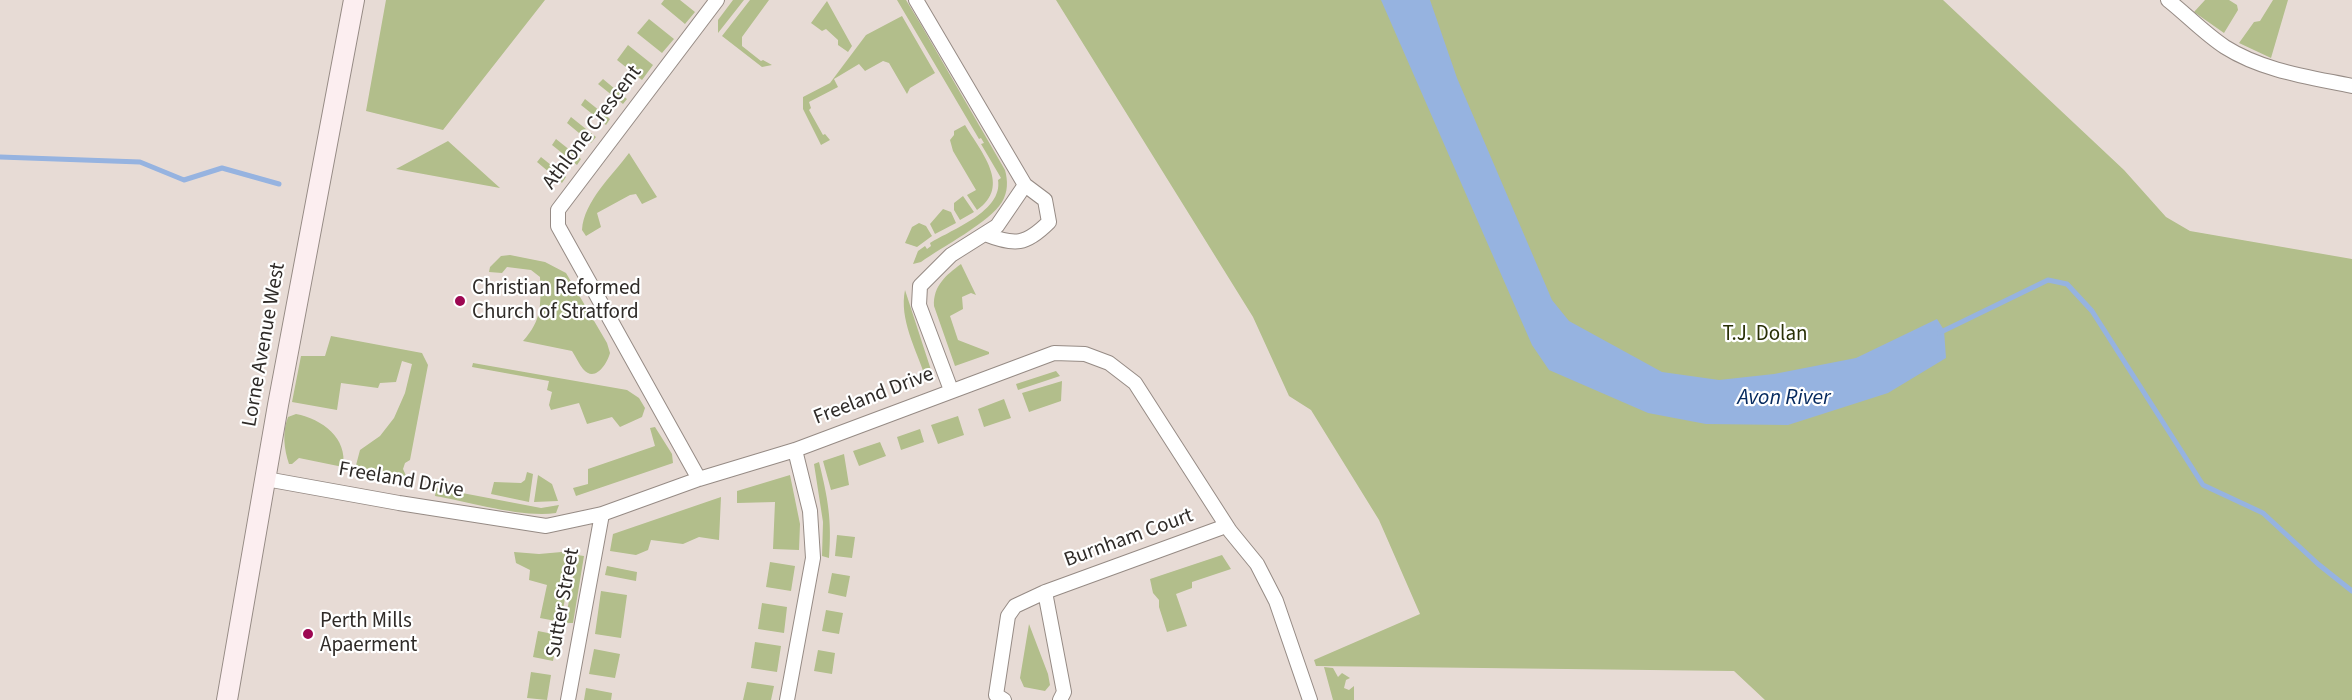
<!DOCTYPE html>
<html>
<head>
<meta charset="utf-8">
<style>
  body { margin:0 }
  canvas { display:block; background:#e7dbd5 }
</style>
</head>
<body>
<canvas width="2352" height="700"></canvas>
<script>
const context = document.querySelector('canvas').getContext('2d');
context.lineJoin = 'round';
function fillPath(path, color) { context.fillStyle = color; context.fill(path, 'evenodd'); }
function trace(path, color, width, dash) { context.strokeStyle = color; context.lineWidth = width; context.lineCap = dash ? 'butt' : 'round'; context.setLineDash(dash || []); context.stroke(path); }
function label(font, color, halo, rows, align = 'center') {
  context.font = font + ' "Source Sans 3",sans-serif'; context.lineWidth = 4.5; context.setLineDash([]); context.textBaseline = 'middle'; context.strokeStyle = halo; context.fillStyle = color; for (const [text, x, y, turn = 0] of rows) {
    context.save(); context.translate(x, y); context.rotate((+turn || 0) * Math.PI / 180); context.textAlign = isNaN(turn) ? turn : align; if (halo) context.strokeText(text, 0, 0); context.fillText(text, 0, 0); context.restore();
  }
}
fillPath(new Path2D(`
  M386 0H545L443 130 366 111Z
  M664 0H680L695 12 685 24 661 4Z
  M733 0H744L718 33V20Z
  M750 0H769L742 37V46L761 61 763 60 772 65 762 67 722 36Z
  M897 0H906L920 23 1005 170C1008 181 1008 192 1002 202 990 222 942 247 921 262L913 264 918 251 925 246 927 249 931 246 930 243C953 229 1003 211 998 180L1001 178 981 144 984 143 981 138 979 139Z
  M1056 0H1943L2124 170 2166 217 2190 231 2352 259V700H1765L1734 671 1316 666 1314 660 1420 614 1379 520 1311 410 1289 396 1253 317Z
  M2205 0H2229L2237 5 2238 10 2224 33 2194 12Z
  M2273 0H2288L2271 58 2239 43 2254 22 2260 21Z
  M827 1 852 46 848 52 838 45V40L826 29 822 31 811 23Z
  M902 16 935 73 910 88 907 94 889 63 883 61 865 71 859 64 834 79 838 87 809 102 811 108 809 110 823 135 825 134 830 140 821 145 803 109V97L830 83 866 35Z
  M649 19 674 39 662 53 637 33Z
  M628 45 653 65 642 80 617 60Z
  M603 79 627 99 623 104 598 84Z
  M585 99 610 119 606 125 581 105Z
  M571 117 596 137 591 143 567 123Z
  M965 125C981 152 1012 186 977 210L967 195 976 190 953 151 950 140 954 135V131Z
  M556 139 581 159 577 165 552 145Z
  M448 141 500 188 396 169Z
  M629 153 657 197 642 204 636 194 630 195 597 213 601 227 586 236 582 230C584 201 612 176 629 153Z
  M541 157 566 177 562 183 537 162Z
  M963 196 974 212 960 220 954 210V203Z
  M943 209 951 212 956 223 935 234 930 224Z
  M919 223 926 226 932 236 917 247 905 243 912 227Z
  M510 255 545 262 566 273 607 343 610 353C607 364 595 383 583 369 579 364 576 357 572 351L523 341C542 320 541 305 540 277L531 270 507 267 502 273 489 272 490 267 501 256Z
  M961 264 976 295 971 293 962 297 963 309 950 316 958 340 989 352V354L955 366 934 306C933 286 946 275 961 264Z
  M905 290 931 370V375L925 376C916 349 899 319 905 290Z
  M331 336 422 353 428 365 410 460 405 463 403 469 407 478 355 469 360 450 380 436 394 418 405 393 412 364 402 361 396 382 380 383 378 388 341 383 337 410 292 402 301 356H325Z
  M473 363 627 390 639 398 645 408 642 417 620 427 612 417 587 424 579 403 551 410 549 405 552 392 547 390 549 381 472 367Z
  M1056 371 1060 376 1018 390 1016 384Z
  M1062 381 1061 401 1029 412 1022 393Z
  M1004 399 1011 418 984 427 978 409Z
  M296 414C322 419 348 438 343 467L299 458 292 464H289C284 449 282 432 288 417Z
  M958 416 964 435 938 444 931 425Z
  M655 427 672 454 673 463 576 496 573 488 588 484V469L655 446 650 428Z
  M920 429 924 442 901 450 897 437Z
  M880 442 886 456 859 466 853 451Z
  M844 454 849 485 831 490 823 461Z
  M819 462C828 499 832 520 829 558L822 556 823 522 814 464Z
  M527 472 533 474 529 502 491 494 494 482 521 483 525 480Z
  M538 475 552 484 558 501 534 502Z
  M790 475 800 524 799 550 773 549 775 502 737 503V491Z
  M436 488 541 508 559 505 556 513C522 518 470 502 435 496Z
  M721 497 719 540 699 537 683 544 651 540 648 550 636 555 610 551 613 534Z
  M837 535 855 537 852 558 835 556Z
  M573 551 561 622 540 618 547 585 529 580 530 570 516 563 514 552 539 554Z
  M577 555 584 556 573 623H565Z
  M1222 555 1231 569 1192 582V588L1176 594 1187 626 1167 632 1159 607V600L1153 593 1150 579Z
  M770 562 795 566 791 591 766 587Z
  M607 566 637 572 636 581 605 575Z
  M832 573 850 576 846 597 828 593Z
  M601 591 627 595 621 638 595 634Z
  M762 603 787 607 784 633 758 629Z
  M826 610 843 613 839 634 822 631Z
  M1029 624 1048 674 1050 685 1045 691 1024 687 1020 678Z
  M538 631 558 635 553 661 533 657Z
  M755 642 781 646 777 672 751 668Z
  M594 649 620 654 615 678 589 674Z
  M818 650 835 653 832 674 814 671Z
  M1324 667 1333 668 1338 677 1342 673 1350 678 1346 680 1344 688 1349 690 1354 686V700H1333Z
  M531 672 551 675 547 700 527 698Z
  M747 682 774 686 771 700H743Z
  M586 688 612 693 611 700H584Z`), '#b2be8b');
fillPath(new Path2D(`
  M1381 0H1430L1457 78 1552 300 1569 321 1662 372 1719 380 1774 374 1856 358 1937 319 1944 330 1946 358 1888 393 1788 425 1706 424 1648 413 1549 370 1532 345Z`), '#96b3e0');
trace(new Path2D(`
  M0 157 140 162 184 180 222 168 279 184
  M1939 333 2048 280 2067 284 2092 311 2203 485 2263 513 2318 564 2352 591`), '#96b3e0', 5);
const street = new Path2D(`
  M916 0 1025 185 997 226 951 255 920 286 919 305 951 390
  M2168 0C2187 15 2205 34 2225 47 2263 71 2309 77 2352 86
  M985 234C1015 246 1026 245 1049 222L1045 200 1025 185
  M266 479 399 503 546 526 602 514 699 479 795 450 1054 353 1085 354 1109 363 1135 383 1230 531 1257 564 1276 601 1310 700
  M699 479 558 226V210L717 0
  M1045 592 1064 692 1060 700
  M568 700 602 514
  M787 700 813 558 810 511 795 450
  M1004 700 996 695 1008 616 1015 606 1045 592 1226 526`);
const secondary = new Path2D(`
  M227 700 278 405 354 0`);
trace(street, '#968b85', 16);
trace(secondary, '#968b85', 22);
trace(street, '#fff', 14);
trace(secondary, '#fceef0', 20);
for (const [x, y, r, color] of [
  [460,301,6,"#9d0752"],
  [308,634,6,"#9d0752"]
]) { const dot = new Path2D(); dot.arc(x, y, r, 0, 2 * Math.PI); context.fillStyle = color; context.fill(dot); trace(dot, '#fff', 2); }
label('21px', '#2f2b28', '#fff', [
  ["Athlone Crescent",593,128,-53],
  ["Lorne Avenue West",265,345,-80],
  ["Freeland Drive",874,397,-21],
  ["Freeland Drive",401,481,10],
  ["Burnham Court",1129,539,-20],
  ["Sutter Street",564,603,-80]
]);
label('21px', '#2f2b28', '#fff', [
  ["Christian Reformed",472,289],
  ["Church of Stratford",472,313],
  ["Perth Mills",320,622],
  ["Apaerment",320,646]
], 'left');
label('21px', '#293006', '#fff', [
  ["T.J. Dolan",1765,335]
]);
label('italic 22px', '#072b60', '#fff', [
  ["Avon River",1784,399]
]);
</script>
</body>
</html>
